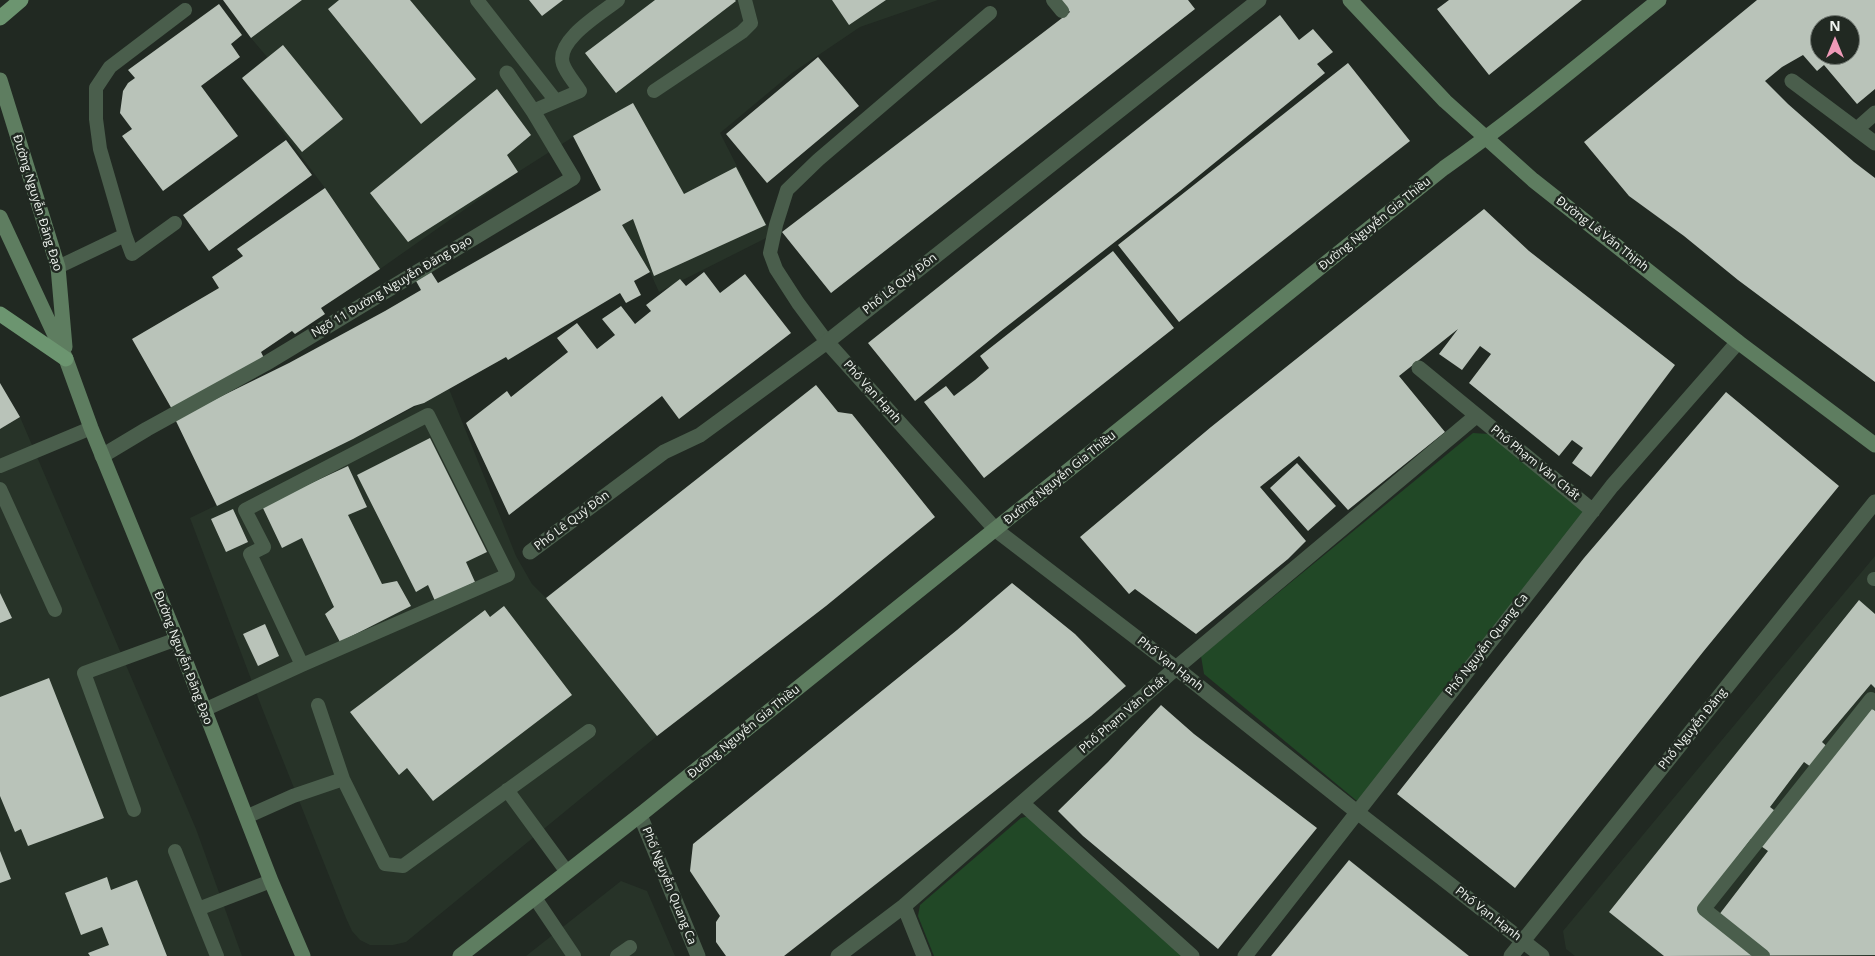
<!DOCTYPE html>
<html>
<head>
<meta charset="utf-8">
<style>
  body { margin:0 }
  #map { position:relative; width:1875px; height:956px; overflow:hidden; background:#212922; font-family:"Open Sans",sans-serif }
  canvas { display:block }
  .north { position:absolute; left:1810px; top:15px; width:50px; height:50px; box-sizing:border-box; background:#212922; border:1px solid #737a74; border-radius:50%; rotate:0deg; font-size:14px; font-weight:700; line-height:20px; text-align:center; color:#eff4ef }
  .north::after { content:''; display:block; margin:auto; width:18px; height:22px; background:#ef9ab8; clip-path:polygon(50% 0,100% 100%,50% 72%,0 100%) }
</style>
</head>
<body>
<div id="map">
<canvas width="1875" height="956"></canvas>
<div class="north">N</div>
</div>
<script>
const context = document.querySelector('canvas').getContext('2d');
context.lineJoin = 'round';
function fillPath(path, color) { context.fillStyle = color; context.fill(path, 'evenodd'); }
function trace(path, color, width, dash) { context.strokeStyle = color; context.lineWidth = width; context.lineCap = dash ? 'butt' : 'round'; context.setLineDash(dash || []); context.stroke(path); }
function label(font, color, halo, rows, align = 'center') {
  context.font = font + ' "Open Sans",sans-serif'; context.lineWidth = 5; context.setLineDash([]); context.textBaseline = 'middle'; context.strokeStyle = halo; context.fillStyle = color; for (const [text, x, y, turn = 0] of rows) {
    context.save(); context.translate(x, y); context.rotate((+turn || 0) * Math.PI / 180); context.textAlign = isNaN(turn) ? turn : align; if (halo) context.strokeText(text, 0, 0); context.fillText(text, 0, 0); context.restore();
  }
}
fillPath(new Path2D(`
  M302 0H938L860 27 792 73 720 133 772 235 659 292 650 272 601 190 573 137 518 172 380 269 325 188 242 78 267 57 251 38Z
  M449 389 516 556 532 584 546 598 657 736 406 942 393 945H370L360 940 352 931 346 918 262 708 190 518 353 439Z
  M20 417 196 829 242 956H0V429Z
  M1875 556V956H1575L1566 949 1563 931Z
  M621 881 647 891 675 956H526Z`), '#273328');
fillPath(new Path2D(`
  M1473 433 1489 434 1584 509V516L1365 797 1357 801 1204 674 1201 656Z
  M1029 816 1185 956H934L918 916 920 905 1021 818Z`), '#214826');
fillPath(new Path2D(`
  M223 0H302L251 38Z
  M339 0H410L476 79 421 124 328 9Z
  M529 0H563L542 16Z
  M655 0H735L736 1 616 93 585 53Z
  M832 0H886L849 25Z
  M1061 0H1188L1195 9 831 293 782 232 1070 12Z
  M1449 0H1582L1489 75 1437 9Z
  M1757 0H1875V89L1857 104 1824 65 1817 71 1803 55 1782 67 1765 81 1788 104 1854 162 1875 178V382L1738 280 1684 236 1629 196 1584 142ZM1820 25H1850V55H1820Z
  M219 4 242 35 231 44 240 57 201 86 238 136 163 191 122 136 132 129 120 113 123 91 128 83 135 78 128 70Z
  M1280 15 1299 40 1313 29 1333 52 1317 64 1325 73 1180 191 1001 331 915 401 868 343Z
  M283 45 343 119 302 152 242 78Z
  M818 57 859 106 767 183 726 134Z
  M1348 63 1410 141 1179 322 1118 245Z
  M497 89 531 135 507 155 518 172 408 242 370 193Z
  M633 103 684 194 736 167 766 225 654 276 633 219 622 225 650 272 634 281 641 295 626 303 620 293 508 360 506 357 424 403 414 406 353 439 217 506 175 419 289 363 385 311 421 290 416 281 431 272 438 283 601 190 573 136Z
  M286 140 312 175 209 251 183 215Z
  M325 188 380 269 321 308 325 314 295 334 292 331 261 352 264 358 173 411 132 339 219 288 212 277 243 256 237 249Z
  M1484 209 1529 251 1675 365 1591 477 1572 463 1583 448 1572 440 1559 456 1469 383 1491 354 1480 346 1462 370 1439 354 1458 329 1399 376 1445 432 1348 510 1299 456 1260 487 1306 541 1288 559 1223 612 1196 634 1135 589 1129 594 1080 537 1211 427Z
  M1113 251 1174 328 984 478 924 402 946 386 954 396 975 380 989 368 980 356Z
  M704 272 720 293 745 274 791 333 679 419 662 396 509 515 466 423 507 391 511 397 568 352 557 338 577 323 597 349 615 335 602 319 621 306 635 324 651 311 646 305 680 279 686 286Z
  M0 383 20 417 0 429Z
  M816 385 838 412 852 414 935 517 826 606 657 736 546 598Z
  M1726 392 1839 486 1703 652 1515 888 1397 794 1584 558Z
  M430 438 487 552 466 562 475 582 435 601 428 585 416 592 357 475Z
  M1297 463 1336 506 1308 531 1270 488Z
  M348 466 367 507 348 515 382 584 397 581 411 606 340 642 325 614 334 607 302 538 282 548 262 506Z
  M233 509 248 542 226 552 211 519Z
  M1012 583 1075 634 1126 686 1091 716 784 956H726L716 942V922L720 916 690 871 693 844 957 630Z
  M0 593 12 618 0 623Z
  M1859 600 1875 614V688L1871 684 1822 742 1835 754 1872 708 1875 711V955L1664 956 1609 912ZM1804 762 1818 772 1784 818 1770 807ZM1751 839 1768 851 1715 920 1699 907Z
  M504 606 572 695 433 801 407 768 399 775 350 712 485 610 490 617Z
  M265 624 279 656 258 666 243 634Z
  M49 678 104 818 28 846 21 829 15 832 0 796V697Z
  M1161 705 1194 734 1317 828 1218 949 1083 836 1058 811 1108 762Z
  M0 851 11 879 0 883Z
  M1349 860 1469 956H1271Z
  M107 877 111 890 137 880 167 956H90L88 953 109 945 102 927 81 935 65 893Z`), '#b9c3b9');
trace(new Path2D(`
  M477 0 556 101
  M1053 0 1062 11
  M654 91 742 32 751 23 745 0
  M533 111 580 91C575 83 566 73 563 64 555 40 602 13 618 0
  M125 235 132 254 175 223
  M58 267 125 235 100 149 96 119V88L110 67 185 10
  M827 342 798 303 776 269 770 253 776 225 787 190 818 160 990 13
  M0 466 91 428
  M0 489 55 610
  M1874 579H1875
  M204 710 302 665 508 575 428 415 245 510 264 547 250 554 302 665
  M343 779 385 864 403 866 589 731
  M507 790 567 872
  M134 810 84 673 177 639
  M246 817 293 796 343 779 318 705
  M175 851 198 909 271 881
  M535 898 574 956
  M198 909 217 956
  M617 956 630 947
  M1763 956 1704 909 1871 699 1875 703`), '#4a5e4c', 14);
trace(new Path2D(`
  M1792 81 1875 143
  M1857 129 1875 113
  M827 342 996 530 1176 668 1357 812 1542 956
  M1419 368 1593 511
  M102 456 147 429 265 364 573 178 533 111 507 73
  M530 552 664 452 700 435 827 342 1259 0
  M1022 803 1192 956
  M640 815 698 956
  M904 906 924 956
  M838 956 904 906 1176 668 1476 416
  M1245 956 1612 486 1738 342
  M1511 956 1875 502`), '#4a5e4c', 15);
trace(new Path2D(`
  M1350 0 1445 101 1533 180 1738 342 1875 445
  M0 80 58 267 65 347
  M0 217 66 359 91 428 177 639 271 881 303 956
  M460 956 640 815 1444 168C1518 116 1588 57 1659 0`), '#5e7d60', 15);
trace(new Path2D(`
  M0 18 21 0
  M0 314 66 359`), '#6c9570', 15);
label('12px', '#eff4ef', '#212922', [
  ["Đường Nguyễn Đăng Đạo",37,203,73],
  ["Đường Nguyễn Gia Thiều",1375,224,-39],
  ["Đường Lê Văn Thịnh",1602,234,38],
  ["Phố Lê Quý Đôn",900,284,-38],
  ["Ngõ 11 Đường Nguyễn Đăng Đạo",392,287,-31],
  ["Phố Vạn Hạnh",872,392,48],
  ["Phố Phạm Văn Chất",1535,463,39],
  ["Đường Nguyễn Gia Thiều",1060,478,-39],
  ["Phố Lê Quý Đôn",572,521,-37],
  ["Phố Nguyễn Quang Ca",1487,645,-52],
  ["Đường Nguyễn Đăng Đạo",183,658,69],
  ["Phố Vạn Hạnh",1170,664,38],
  ["Phố Phạm Văn Chất",1123,715,-41],
  ["Phố Nguyễn Đăng",1693,729,-51],
  ["Đường Nguyễn Gia Thiều",744,732,-39],
  ["Phố Nguyễn Quang Ca",669,886,68],
  ["Phố Vạn Hạnh",1488,914,38]
]);
</script>
</body>
</html>
